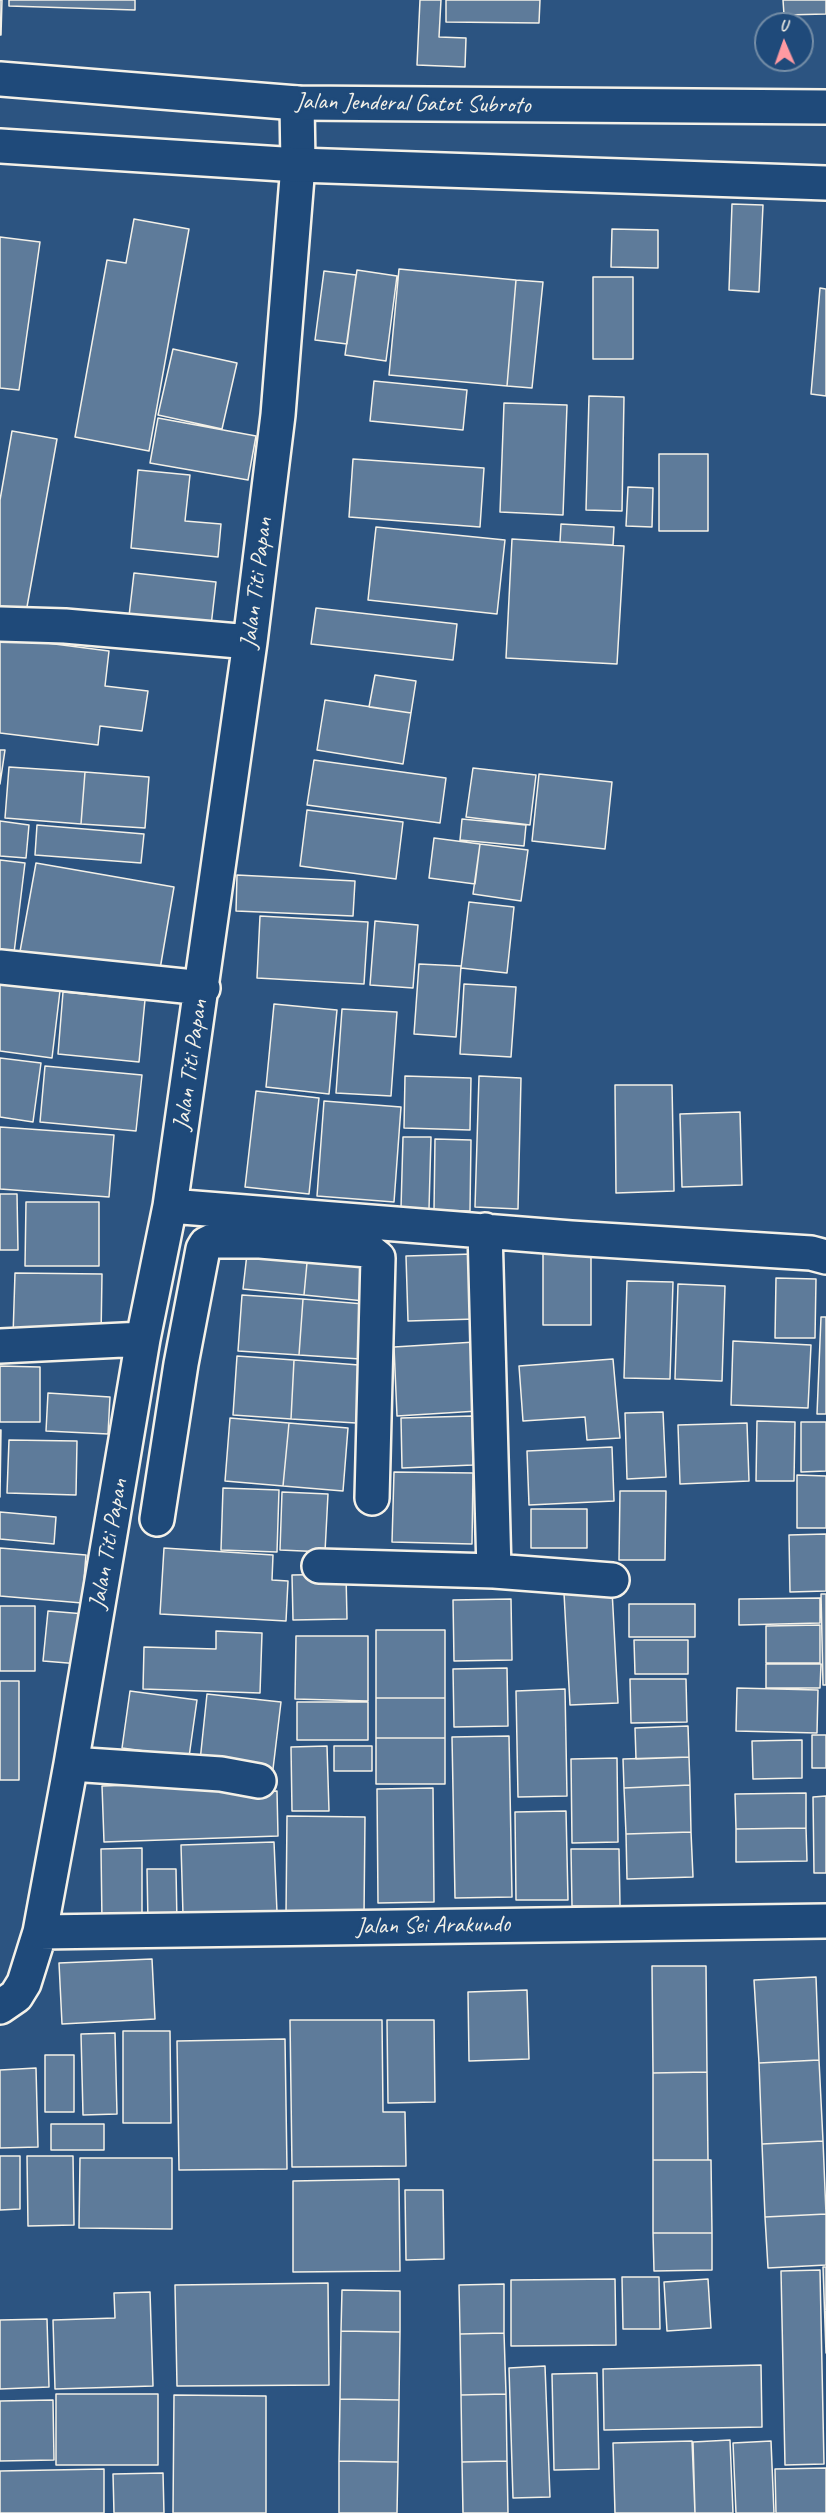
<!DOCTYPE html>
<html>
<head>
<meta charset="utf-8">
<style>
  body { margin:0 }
  #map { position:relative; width:826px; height:2513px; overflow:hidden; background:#2c5481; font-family:Caveat,sans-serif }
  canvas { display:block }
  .north { position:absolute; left:754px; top:12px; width:60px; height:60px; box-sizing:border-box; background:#1f4a7a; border:2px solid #748da6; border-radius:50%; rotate:358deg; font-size:16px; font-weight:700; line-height:24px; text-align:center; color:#f4f1e8 }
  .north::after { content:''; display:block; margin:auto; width:21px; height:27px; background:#ff9aa2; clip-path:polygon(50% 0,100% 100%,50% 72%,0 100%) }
</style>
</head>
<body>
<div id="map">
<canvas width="826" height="2513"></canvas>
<div class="north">U</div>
</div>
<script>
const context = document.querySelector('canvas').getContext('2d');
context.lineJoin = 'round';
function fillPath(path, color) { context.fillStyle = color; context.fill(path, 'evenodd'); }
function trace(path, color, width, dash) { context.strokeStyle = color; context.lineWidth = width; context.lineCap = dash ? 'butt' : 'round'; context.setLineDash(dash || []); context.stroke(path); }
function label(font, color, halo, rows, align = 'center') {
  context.font = font + ' Caveat,sans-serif'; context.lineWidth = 6; context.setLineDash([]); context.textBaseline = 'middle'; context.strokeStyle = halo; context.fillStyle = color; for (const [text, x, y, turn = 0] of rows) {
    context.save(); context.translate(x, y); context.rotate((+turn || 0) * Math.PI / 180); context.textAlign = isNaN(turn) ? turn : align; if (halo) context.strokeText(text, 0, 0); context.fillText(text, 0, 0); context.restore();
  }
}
const building = new Path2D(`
  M0 0H2L1 35H0Z
  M9 0H135V10L9 6Z
  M420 0H441L439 37 466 38 465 67 417 65Z
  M446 0H540L539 23 446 22Z
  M783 0H826V14L784 15Z
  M732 204 763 205 759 292 729 290Z
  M134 219 189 229 149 451 75 437 107 260 126 263Z
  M612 229 658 230V268L611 267Z
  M0 237 40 242 19 390 0 388Z
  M399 269 516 280 507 386 389 375Z
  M357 270 397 276 386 361 345 355Z
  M324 271 356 275 347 344 315 340Z
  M593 277H633V359H593Z
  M516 280 543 282 532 388 507 386Z
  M820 288 826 289V396L811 394Z
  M173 349 237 363 222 429 158 415Z
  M374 381 467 390 463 430 370 421Z
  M589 396 624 397 622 511 586 510Z
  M504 403 567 405 563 515 500 512Z
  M158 418 256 436 248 480 150 463Z
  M12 431 57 439 25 618 0 614V500Z
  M659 454H708V531H659Z
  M353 459 484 468 480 527 349 517Z
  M138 470 190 475 185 521 221 524 218 557 131 548Z
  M628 487 653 488 652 527 626 526Z
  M561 524 614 527 613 545 560 542Z
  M376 527 505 540 497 614 368 600Z
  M512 539 624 546 617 664 506 658Z
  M134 573 216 582 211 626 129 616Z
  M316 608 457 624 453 660 311 644Z
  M0 637 109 651 105 686 148 691 142 731 100 726 98 745 0 733Z
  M375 675 416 681 411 713 369 707Z
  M325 700 411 713 403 764 317 750Z
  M0 750H5L0 784Z
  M314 760 446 778 440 823 307 805Z
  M9 767 85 772 81 824 5 818Z
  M473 768 536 775 530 825 466 817Z
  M85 772 149 777 145 828 81 824Z
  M539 774 612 782 605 849 532 841Z
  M307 810 403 822 396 879 300 866Z
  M462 819 526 825 524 846 460 840Z
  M0 821 29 825 26 858 0 856Z
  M37 825 144 834 141 863 35 855Z
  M434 838 480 844 475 884 429 878Z
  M480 844 528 850 521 901 473 894Z
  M0 860 25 863 14 953 0 951Z
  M36 863 174 887 158 981 19 957Z
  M237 875 355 881 353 916 236 911Z
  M469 902 514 907 507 973 461 968Z
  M260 916 368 922 364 984 257 978Z
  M375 921 418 925 413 988 370 985Z
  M419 964 461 966 456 1037 414 1034Z
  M0 984 60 991 52 1058 0 1051Z
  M464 984 516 987 511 1057 460 1054Z
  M63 992 145 1000 139 1062 58 1054Z
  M274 1004 337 1010 329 1094 266 1087Z
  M342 1009 397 1012 391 1096 336 1093Z
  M0 1058 41 1063 33 1122 0 1117Z
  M45 1066 142 1075 136 1131 40 1122Z
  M405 1076 471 1078 470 1130 404 1128Z
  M479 1076 521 1078 518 1209 475 1207Z
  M615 1085H672L674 1191 616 1193Z
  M256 1091 319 1098 309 1194 245 1187Z
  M324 1101 401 1107 394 1202 317 1196Z
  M740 1112 742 1185 682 1187 680 1114Z
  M0 1127 114 1135 109 1197 0 1189Z
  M403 1137H431L429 1209 401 1208Z
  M435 1139 471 1140 470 1211 434 1210Z
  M0 1194H17L18 1250H0Z
  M26 1202H99V1266H25Z
  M248 1245 308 1252 304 1295 243 1289Z
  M591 1251V1325H543V1252Z
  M308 1252 368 1257 364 1301 304 1295Z
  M473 1254 476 1319 408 1321 406 1256Z
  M15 1273 102 1274 101 1337 13 1336Z
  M776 1278 816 1279 815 1338H775Z
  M627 1281 673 1282 670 1379 624 1378Z
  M678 1284 725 1286 722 1381 675 1379Z
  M242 1295 303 1299 299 1355 238 1351Z
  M303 1299 364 1304 360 1359 299 1355Z
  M821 1317H826V1414H817Z
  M733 1341 811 1345 808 1408 731 1405Z
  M475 1342 478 1411 397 1416 394 1347Z
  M237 1356 294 1360 291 1419 233 1415Z
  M613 1359 620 1438 587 1440 585 1417 523 1421 519 1366Z
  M294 1360 359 1365 356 1423 291 1419Z
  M0 1366 40 1367V1422H0Z
  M48 1393 110 1397 108 1434 46 1431Z
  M663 1412 666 1477 627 1479 625 1413Z
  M472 1416 473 1465 402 1468 401 1418Z
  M230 1418 289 1423 283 1486 225 1481Z
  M757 1421 795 1422 794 1481H756Z
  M801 1422H826V1471L801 1472Z
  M289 1423 348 1428 343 1491 283 1486Z
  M747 1423 749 1481 680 1484 678 1425Z
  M0 1430H1L0 1497Z
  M9 1440 77 1441 76 1495 7 1493Z
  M612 1447 614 1501 529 1505 527 1451Z
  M394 1472 473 1473 472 1544 392 1542Z
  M797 1475 826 1476V1528H797Z
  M223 1488 279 1490 277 1552 221 1550Z
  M620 1491H666L665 1560H619Z
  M282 1492 328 1494 325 1552 280 1550Z
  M531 1509H587V1548H531Z
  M0 1512 56 1517 54 1544 0 1539Z
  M826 1534V1591L790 1592 789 1535Z
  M0 1548 86 1555 82 1603 0 1596Z
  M164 1548 273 1555 272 1580 288 1581 286 1621 160 1614Z
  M346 1574 347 1619 293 1620 292 1575Z
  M612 1590 618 1703 570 1705 564 1593Z
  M821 1594H826V1685H823Z
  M820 1598V1623L739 1625V1599Z
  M511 1599 512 1660 454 1661 453 1600Z
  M629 1604H695V1637H629Z
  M0 1606H35V1671H0Z
  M48 1611 85 1614 80 1664 43 1661Z
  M820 1625V1663H766V1626Z
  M376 1630H445V1698H376Z
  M216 1631 262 1633 260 1693 143 1689 144 1647 216 1649Z
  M296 1636H368V1701L295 1699Z
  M634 1640H688V1674H635Z
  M766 1664H821L820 1688H766Z
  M507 1668 508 1726 454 1727 453 1669Z
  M630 1679H686L687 1722 631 1723Z
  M0 1681H19V1780H0Z
  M737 1688 818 1690 817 1733 736 1731Z
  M565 1689 567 1796 518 1797 516 1691Z
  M130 1691 197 1700 189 1757 122 1748Z
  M207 1694 281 1702 273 1769 200 1761Z
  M376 1698H445V1738H376Z
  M297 1702H368V1740H297Z
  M688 1726 689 1757 636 1759 635 1728Z
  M812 1735H826V1768H812Z
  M509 1736 512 1897 455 1898 452 1737Z
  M376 1738H445V1784H376Z
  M802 1740V1778L753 1779 752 1741Z
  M327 1746 329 1811H292L291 1747Z
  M334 1746H372V1771H334Z
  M689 1757 690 1785 624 1788 623 1759Z
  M617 1758 618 1842 572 1843 571 1759Z
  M228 1782V1792L277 1791 278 1836 104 1842 102 1786Z
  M690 1785 691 1832 626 1834 624 1788Z
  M433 1788 434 1902 378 1903 377 1789Z
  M806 1793V1828L736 1829 735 1794Z
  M826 1796V1873H814L813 1797Z
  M566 1811 568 1900H516L515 1812Z
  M287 1816 365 1817 364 1916 286 1915Z
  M806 1828 807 1861 736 1862V1829Z
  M691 1832 693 1877 627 1879 626 1834Z
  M274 1842 277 1912 183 1915 181 1845Z
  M142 1848V1922H102L101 1849Z
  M571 1849H619L620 1906H572Z
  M147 1869H176L177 1923H148Z
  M152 1959 155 2019 62 2024 59 1963Z
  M652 1966H706L707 2072 653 2073Z
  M816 1977 819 2060 759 2063 754 1980Z
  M527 1990 529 2059 469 2061 468 1992Z
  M290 2020H382L383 2112H405L406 2166 292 2167Z
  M387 2020H434L435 2102 388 2103Z
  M123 2031H170L171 2123H123Z
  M115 2033 117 2114 83 2115 81 2034Z
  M285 2039 287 2169 179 2170 177 2041Z
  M45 2055H74V2112H45Z
  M819 2060 823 2141 762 2144 759 2063Z
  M36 2068 38 2147 0 2148V2070Z
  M707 2072 708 2160H653V2073Z
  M51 2124H104V2150H51Z
  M823 2141 826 2214 765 2217 762 2144Z
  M0 2156H20V2209L0 2210Z
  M27 2156H73L74 2225 28 2226Z
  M80 2158H172V2229L79 2228Z
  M653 2160H711L712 2233H653Z
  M399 2179 400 2271 293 2272V2181Z
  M405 2190H443L444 2259 406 2260Z
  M826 2214V2265L768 2268 765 2217Z
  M653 2233H712V2270L654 2271Z
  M823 2267H826V2353Z
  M820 2270 824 2464 785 2465 781 2271Z
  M622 2277H659L660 2329H623Z
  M615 2279 616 2345 511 2346V2280Z
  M708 2279 711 2328 667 2331 664 2282Z
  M328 2283 329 2385 177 2386 175 2285Z
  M504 2284V2333L460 2334 459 2285Z
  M342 2290 400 2291V2332L341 2331Z
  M150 2292 153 2386 55 2389 53 2320 115 2318 114 2293Z
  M47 2319 49 2387 0 2389V2320Z
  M341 2331 400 2332 399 2400 340 2399Z
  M504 2333 506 2394 461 2395 460 2334Z
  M761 2365 762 2427 604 2430 603 2369Z
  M545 2366 550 2497 513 2498 509 2368Z
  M597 2373 599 2469 554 2470 552 2374Z
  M56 2394H158V2465H56Z
  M506 2394 507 2461 462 2462 461 2395Z
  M174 2395 266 2396V2513H173Z
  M340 2399 399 2400 398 2462 339 2461Z
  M53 2400 54 2460 0 2461V2401Z
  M730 2440 733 2513H695L693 2442Z
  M692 2441 695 2513H615L613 2443Z
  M771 2441 774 2513H736L733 2443Z
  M339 2461 398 2462 397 2513H339Z
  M507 2461 508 2513H463L462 2462Z
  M826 2468V2513H776L775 2469Z
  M104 2469V2513H0V2471Z
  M163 2473 164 2513H114L113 2474Z`);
fillPath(building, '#5e7b9a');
trace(building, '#f4f1e8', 1.5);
const minor = new Path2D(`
  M0 624 65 626 250 642
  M0 967 203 988
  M170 1206 571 1238 811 1253 826 1257
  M485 1230 494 1571
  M0 1346 143 1339
  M157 1519 181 1364 203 1249 206 1244 212 1241H260L368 1250 378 1258 372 1498
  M319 1566 494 1571 612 1580
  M71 1764 221 1774 259 1781
  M40 1932 826 1921
  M0 2007 16 1996 24 1983 40 1932 71 1764 143 1339 170 1206 250 642 278 415 298 165 297 103`);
const primary = new Path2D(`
  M0 79 297 103 826 107
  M0 146 298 165 826 183`);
trace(minor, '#f4f1e8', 38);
trace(primary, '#f4f1e8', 38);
trace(minor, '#1f4a7a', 33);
trace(primary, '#1f4a7a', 33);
label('24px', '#f4f1e8', '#1f4a7a', [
  ["Jalan Jenderal Gatot Subroto",413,104,1],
  ["Jalan Titi Papan",257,583,-83],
  ["Jalan Titi Papan",191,1065,-82],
  ["Jalan Titi Papan",109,1544,-80],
  ["Jalan Sei Arakundo",433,1926,-1]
]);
</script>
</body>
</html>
